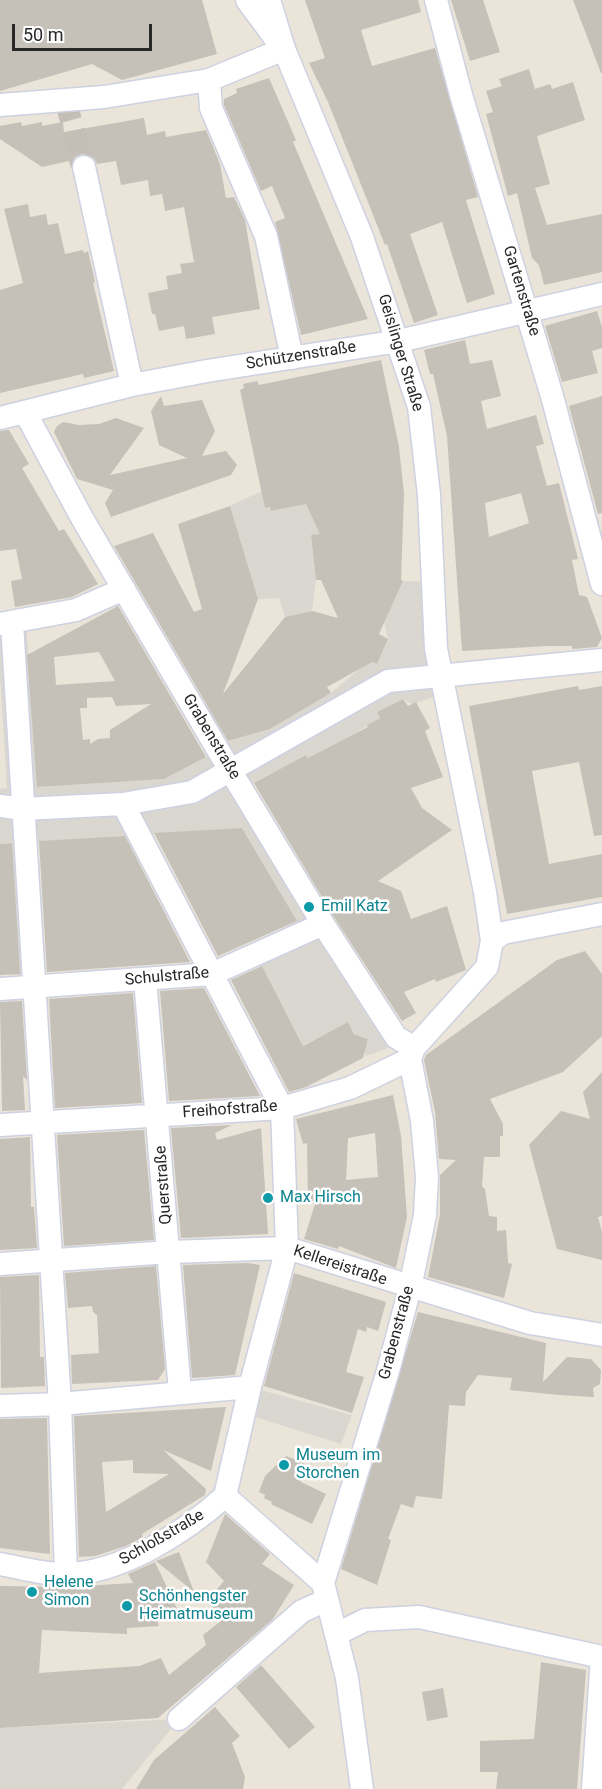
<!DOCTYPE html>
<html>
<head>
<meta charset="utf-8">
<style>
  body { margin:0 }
  #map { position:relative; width:602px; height:1789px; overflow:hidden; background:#eae4d9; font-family:Roboto,sans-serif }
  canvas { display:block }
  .scale { position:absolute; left:12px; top:24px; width:140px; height:27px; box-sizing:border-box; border:3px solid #282828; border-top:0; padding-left:8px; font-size:18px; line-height:21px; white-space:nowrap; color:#282828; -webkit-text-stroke:4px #fff; paint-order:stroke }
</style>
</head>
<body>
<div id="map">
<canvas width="602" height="1789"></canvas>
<div class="scale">50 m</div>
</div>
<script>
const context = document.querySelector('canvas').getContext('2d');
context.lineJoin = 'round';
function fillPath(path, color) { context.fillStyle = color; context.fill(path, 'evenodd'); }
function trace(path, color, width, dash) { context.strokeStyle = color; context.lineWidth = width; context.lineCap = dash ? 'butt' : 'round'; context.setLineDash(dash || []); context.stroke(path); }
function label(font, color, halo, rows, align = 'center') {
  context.font = font + ' Roboto,sans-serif'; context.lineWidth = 5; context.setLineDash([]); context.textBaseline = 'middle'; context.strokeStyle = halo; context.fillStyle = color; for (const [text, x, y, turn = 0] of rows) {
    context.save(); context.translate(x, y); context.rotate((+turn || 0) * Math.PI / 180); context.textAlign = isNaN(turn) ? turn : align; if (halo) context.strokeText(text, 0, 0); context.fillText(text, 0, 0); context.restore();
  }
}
fillPath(new Path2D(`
  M262 491 272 511 301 505 311 498 320 534 311 536 316 580 312 611 285 617 279 598 258 599 230 506Z
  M403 581 433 582 444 694 412 704 402 699 378 712 380 718 349 737 308 758 306 755 245 788 405 1038 388 1048 366 1056 361 1047 367 1044 368 1039 354 1034 348 1023 303 1045 251 945 297 921 242 828 150 834 180 895 198 975 127 836 33 842 42 986 19 988 9 843 0 844V789L7 788 0 676V624L26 620 37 787 163 779 210 755 204 708 218 700 215 709 226 742 270 729 331 693 369 661 377 664 388 639 384 622Z
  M250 1387 352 1415 341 1444 246 1414Z
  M179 1719 122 1789H0V1728Z`), '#dad7d0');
fillPath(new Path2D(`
  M0 0H202L217 54 122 80 92 64 0 91Z
  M305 0H418L421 12 361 30 372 66 435 48 478 197 466 200 495 294 467 303 442 222 410 234 438 315 414 323 387 244 385 245 328 102 309 63 325 58Z
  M451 0H483L500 52 470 61Z
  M573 0H602V73H601Z
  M529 69 535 89 550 84 552 89 573 82 585 120 537 136 550 184 535 188 547 225 602 214V272L544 285 539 265 532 258 517 193 508 196 486 114 493 112 486 91 502 86 499 79Z
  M269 78 296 140 293 142 368 319 301 335 275 222 285 218 272 186 261 191 224 105V99L237 93 236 89Z
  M144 118 147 135 165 131 166 137 206 130 220 164 226 198 234 197 245 220 260 309 212 317 215 334 186 339 184 326 159 331 155 314H152L148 293 168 289 166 276 182 273 180 264 194 262 184 207 165 211 162 194 150 196 148 180 121 185 116 161 97 164 94 158 82 154 75 157 71 169 69 161 42 167 0 139V126L21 122 22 126 42 122V126L63 122 64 132Z
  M28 204 30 217 46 214 48 225 58 223 65 254 83 250 84 253 88 251 95 282 93 283 114 371 84 378 83 374 0 393V290L23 283 4 209Z
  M597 311 602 327V348L592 351 598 373 562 382 545 326Z
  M465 340 470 364 492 360 501 396 481 401 487 429 536 415 544 444 536 446 547 486 559 483 578 559 572 560 579 595 587 597 602 638 597 647 572 649V646H548L462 651 447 436 433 374H430L424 350ZM521 493 529 523 489 537 485 503Z
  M381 360 399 447 404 494 401 580 403 581 379 634 388 639 377 664 372 662 327 687 331 693 270 729 228 741 114 546 153 533 194 612 202 609 178 524 230 506 258 599 223 694 285 617 312 611 338 618 321 580H316L311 535 320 534 306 504 271 511 270 507 265 508 240 390 244 388 243 384 257 381 259 385Z
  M161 396 164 406 202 400 215 431 202 456 226 451 237 465 231 475 111 517 105 503 113 490 77 479 54 432 57 426 63 422 79 425 99 424 116 418 144 428 110 475 187 458 159 445 151 411Z
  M602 396V513L598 514 569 406Z
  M9 430 29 464 22 468 59 531 64 529 98 584 72 597 15 607 11 581 22 579 16 549 0 551V431Z
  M118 606 206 757 164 779 37 787 27 655ZM99 652 115 681 56 685 54 657ZM112 697 116 706 151 704 110 730V738L98 739 90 744V739L83 740 80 708H87V698Z
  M578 686 579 690 602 686V835L594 836 579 762 532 771 549 864 602 854V897L507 914 469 706Z
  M403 699 408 706 416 702 430 728 425 731 443 777 411 788 422 808 452 830 378 881 401 891 411 919 447 906 466 970 436 982 435 979 404 992 416 1013 402 1021 334 917 254 783 306 755 308 758 368 727 367 725 380 718 377 712Z
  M242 828 297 921 218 956 154 833Z
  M125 836 190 962 47 972 39 841Z
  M12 843 20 974 0 975V844Z
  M585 951 602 974V1036L563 1072 490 1099 503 1124V1136H500V1157H484L482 1186 485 1189 489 1216 497 1217V1231L506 1230 508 1263 512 1264 504 1298 428 1277 440 1215V1175L456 1160 439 1159 435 1112 424 1060 426 1055 557 960Z
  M262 966 303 1046 348 1022 354 1034 368 1039 363 1058 306 1087 289 1092 231 980Z
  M204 988 260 1096 169 1101 160 991Z
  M133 993 142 1103 55 1108 49 999Z
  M22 1001 27 1080 23 1076 25 1110 2 1111 0 1002Z
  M602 1072V1216L598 1217 602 1232V1260L557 1249 529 1145 561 1111 590 1119 583 1092Z
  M393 1095 401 1136 407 1217 396 1268 339 1246 338 1249 304 1239 315 1204 308 1203 307 1143 303 1144 296 1119ZM375 1133 378 1177 346 1180 348 1138Z
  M232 1125 215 1133 217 1140 261 1128 268 1234 181 1238 171 1128Z
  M144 1130 154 1240 64 1246 57 1135Z
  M30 1137 31 1207H34L37 1248 0 1250V1139Z
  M247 1263 260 1265 235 1375 192 1378 183 1265Z
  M156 1266 165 1369 158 1380 72 1384 71 1355 99 1353 97 1315 93 1312 92 1306 68 1308 65 1273Z
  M294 1273 386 1302 378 1331 367 1327 366 1332 358 1329 346 1372 364 1377 352 1413 264 1386Z
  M39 1275 40 1357H44L45 1386 1 1388 0 1277Z
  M418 1312 546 1343 543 1382 567 1357 591 1359 601 1370 600 1384 593 1388 594 1397 559 1395 510 1390 512 1378 478 1375 466 1392 465 1406 449 1405 442 1499 416 1496 413 1508 401 1504 388 1539 391 1540 377 1585 341 1569Z
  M226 1407 211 1471 163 1450 206 1489 205 1495 142 1534 143 1537 126 1546 95 1556 79 1557 74 1416ZM133 1460V1473L169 1474 106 1512 102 1462Z
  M47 1418 50 1554 0 1548V1419Z
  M286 1456 304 1463 301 1482 326 1494 312 1524 271 1504 272 1502 264 1498 265 1495 259 1492 265 1476Z
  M225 1514 270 1554 262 1564 294 1585 273 1619 158 1718 0 1728V1586L68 1587 133 1583 128 1574 155 1562 177 1609 156 1619 159 1626 127 1628V1634L42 1630 39 1673 139 1666 161 1658 169 1675 206 1645 203 1635 225 1618 206 1602 224 1581 206 1562Z
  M179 1552 194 1592 156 1561Z
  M541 1662 586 1670 577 1789H496L498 1772H480V1741L534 1739Z
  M261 1665 315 1727 289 1749 236 1687Z
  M443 1688 448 1717 427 1721 422 1692Z
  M215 1707 240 1736 232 1743 245 1777 243 1789H136L154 1760Z`), '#c5c1b9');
trace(new Path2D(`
  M65 99 84 167`), '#c3beb6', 22, [22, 11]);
const minor = new Path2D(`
  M247 0 275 38
  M436 0 461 95 552 396 602 584
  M209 80 211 108 266 236 292 358
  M0 105 104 97 209 80 284 49
  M84 167 132 385
  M25 412 82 518 218 750 323 924 396 1037 414 1048
  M0 418 132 385 207 371 399 341 602 294
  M12 623 60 1404 66 1574
  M0 624 76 610 124 589
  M123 804 282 1108 287 1248 250 1387 225 1496
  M0 806 23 809 123 804 192 792 388 681 602 660
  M492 941 503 933 602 914
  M145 979 180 1392
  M0 989 212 974 323 924
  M0 1125 282 1108 350 1088 410 1059 414 1048 487 967 492 941 485 892 436 649 429 495 419 407 362 237 284 49 269 0
  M0 1264 169 1252 287 1248 530 1323 602 1335
  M0 1406 60 1404 250 1387
  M225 1496 323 1583
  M0 1564C22 1568 46 1575 68 1574 121 1573 187 1531 225 1496
  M337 1634 365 1620 419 1617 602 1657
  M179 1719 302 1611 327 1600
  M362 1789 347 1678 323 1583 388 1371 410 1288 425 1215 427 1177 422 1121 410 1059
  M593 1789 602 1657`);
trace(minor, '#ced1e1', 25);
trace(minor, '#fff', 22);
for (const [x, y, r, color] of [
  [309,907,6,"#0f9aa8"],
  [268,1198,6,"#0f9aa8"],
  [284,1465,6,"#0f9aa8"],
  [32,1592,6,"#0f9aa8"],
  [127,1606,6,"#0f9aa8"]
]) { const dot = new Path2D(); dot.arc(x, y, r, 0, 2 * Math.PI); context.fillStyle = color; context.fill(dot); trace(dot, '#fff', 2); }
label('16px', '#282828', '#fff', [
  ["Gartenstraße",521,291,73],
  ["Geislinger Straße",400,353,73],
  ["Schützenstraße",301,356,-9],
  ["Grabenstraße",211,737,59],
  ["Schulstraße",167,977,-5],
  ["Freihofstraße",230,1110,-4],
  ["Querstraße",164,1185,-94],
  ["Kellereistraße",340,1266,18],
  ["Grabenstraße",397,1333,-75],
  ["Schloßstraße",162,1538,-30]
]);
label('16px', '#0d838f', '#fff', [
  ["Emil Katz",321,907],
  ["Max Hirsch",280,1198],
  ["Museum im",296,1456],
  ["Storchen",296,1474],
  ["Helene",44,1583],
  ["Simon",44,1601],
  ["Schönhengster",139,1597],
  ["Heimatmuseum",139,1615]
], 'left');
</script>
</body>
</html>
